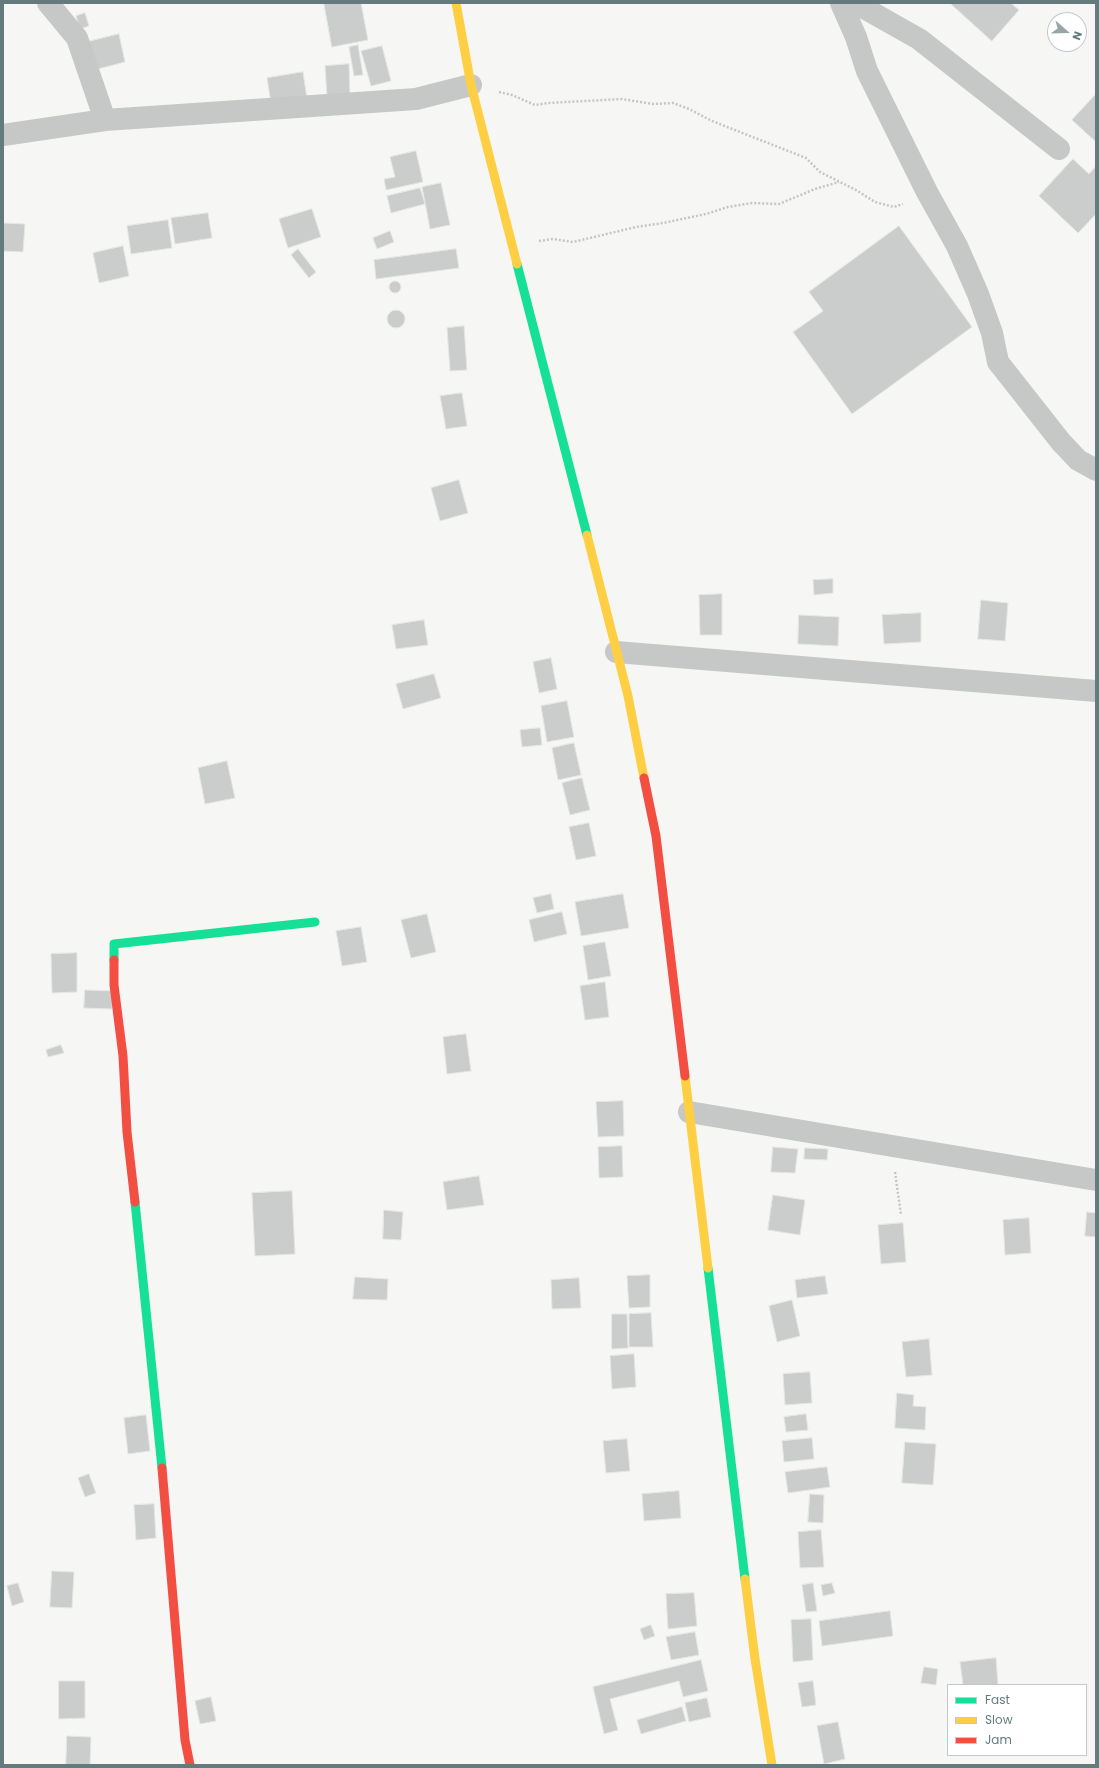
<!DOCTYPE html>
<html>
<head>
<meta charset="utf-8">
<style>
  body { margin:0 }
  #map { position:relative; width:1099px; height:1768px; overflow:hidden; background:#f6f6f5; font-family:Poppins,sans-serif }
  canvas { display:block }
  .frame { position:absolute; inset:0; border:4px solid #647a7d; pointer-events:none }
  .legend { position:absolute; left:947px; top:1684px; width:140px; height:72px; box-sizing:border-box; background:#fff; border:1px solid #c1cacb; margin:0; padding:5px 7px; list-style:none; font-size:12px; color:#647a7d }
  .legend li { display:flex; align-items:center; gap:8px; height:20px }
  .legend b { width:20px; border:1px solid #c1cacb }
  .north { position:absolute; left:1047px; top:12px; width:40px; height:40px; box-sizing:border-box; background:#fff; border:1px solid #c1cacb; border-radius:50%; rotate:110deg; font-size:11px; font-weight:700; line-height:16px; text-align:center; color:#647a7d }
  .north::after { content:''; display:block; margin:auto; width:14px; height:18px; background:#97a5a7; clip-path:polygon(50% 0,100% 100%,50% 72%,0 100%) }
</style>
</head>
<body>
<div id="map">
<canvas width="1099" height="1768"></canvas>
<div class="frame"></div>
<ul class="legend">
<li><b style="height:5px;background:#16e098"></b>Fast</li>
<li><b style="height:5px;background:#ffcf43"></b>Slow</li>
<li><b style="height:5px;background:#f24e42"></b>Jam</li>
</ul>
<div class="north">N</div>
</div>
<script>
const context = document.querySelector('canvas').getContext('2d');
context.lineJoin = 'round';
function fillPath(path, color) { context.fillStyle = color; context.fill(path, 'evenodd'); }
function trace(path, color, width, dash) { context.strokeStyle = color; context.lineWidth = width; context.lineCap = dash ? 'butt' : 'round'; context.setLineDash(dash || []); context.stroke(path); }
const building = new Path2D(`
  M324 3H361L368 40 332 47Z
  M950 3H1011L1019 10 992 41Z
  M85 13 89 26 80 29 76 16Z
  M119 34 125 62 94 70 87 42Z
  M358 45 363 75 354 76 349 47Z
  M382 46 391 81 371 86 361 51Z
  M349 64 350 95 327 96 325 66Z
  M303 72 307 99 271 103 267 78Z
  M1096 94V142L1072 120Z
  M416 151 423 182 386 190 384 179 395 177 390 157Z
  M1073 159 1089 174 1096 166V214L1078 233 1039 196Z
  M441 183 450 225 430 229 422 187Z
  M420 188 425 204 391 213 387 196Z
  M312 209 321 237 288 248 279 219Z
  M208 213 212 238 175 244 171 218Z
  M168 220 172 248 131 254 127 226Z
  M3 223 25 224 23 252 3 251Z
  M899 226 972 327 852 414 793 332 823 311 809 292Z
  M390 231 394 242 377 249 373 238Z
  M123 246 129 276 99 283 93 253Z
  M298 249 316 272 309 278 291 255Z
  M456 249 459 268 376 279 374 260Z
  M389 287a6 6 0 1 1 12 0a6 6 0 1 1-12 0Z
  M387 319a9 9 0 1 1 18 0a9 9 0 1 1-18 0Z
  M464 326 467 370 450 371 447 328Z
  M462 393 467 426 446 429 440 396Z
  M459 480 468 513 440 521 431 488Z
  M833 579V593L814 595 813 580Z
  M722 594V635H700L699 595Z
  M981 600 1008 603 1005 641 978 639Z
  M921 613V642L884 644 882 615Z
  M799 615 839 617 838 646 798 644Z
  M424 620 428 645 396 649 392 625Z
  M551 658 557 689 539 693 533 662Z
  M434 674 441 698 403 709 396 684Z
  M567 701 574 737 547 742 541 706Z
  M540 728 542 745 522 747 520 730Z
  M574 743 581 775 558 780 552 748Z
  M227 761 235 798 205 804 198 768Z
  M582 778 590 810 570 815 562 783Z
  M589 823 596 856 576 860 569 827Z
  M551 894 554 909 537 913 533 898Z
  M623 894 629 928 581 936 575 902Z
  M562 912 567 934 534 942 529 920Z
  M427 914 436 952 411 958 401 920Z
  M361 927 367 962 342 966 336 931Z
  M605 942 611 976 588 980 583 946Z
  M77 953V992L52 993 51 954Z
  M605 982 609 1017 585 1020 580 986Z
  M85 990 113 991 112 1009 84 1008Z
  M466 1034 471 1071 447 1074 443 1037Z
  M61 1045 64 1053 48 1057 46 1050Z
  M623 1101 624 1136 598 1137 596 1102Z
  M622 1146 623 1177 599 1178 598 1147Z
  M773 1147 798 1149 795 1173 771 1172Z
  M805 1148 828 1149 827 1160 804 1159Z
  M479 1176 484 1205 447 1210 443 1182Z
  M292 1191 295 1254 255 1256 252 1193Z
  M773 1195 805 1200 800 1235 768 1230Z
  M384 1210 403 1212 401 1240 383 1239Z
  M1087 1212 1096 1213V1237L1085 1236Z
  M1029 1218 1031 1253 1005 1255 1003 1220Z
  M903 1223 906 1262 881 1264 878 1225Z
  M650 1275V1307L629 1308 627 1276Z
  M825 1276 828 1294 797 1298 795 1280Z
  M355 1277 388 1279 387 1300 353 1299Z
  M579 1278 581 1308 552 1309 551 1280Z
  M792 1300 800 1336 777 1342 769 1306Z
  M651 1313 653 1347H629V1314Z
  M612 1314H627L628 1348 612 1349Z
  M929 1339 932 1375 906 1377 902 1342Z
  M634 1354 636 1387 612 1389 610 1356Z
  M810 1372 812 1403 785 1405 783 1374Z
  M897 1393 914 1395 913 1406 926 1407 925 1430 895 1428Z
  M806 1414 808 1430 786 1432 784 1417Z
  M146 1415 150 1451 128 1454 124 1418Z
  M812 1438 814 1459 784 1462 782 1441Z
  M627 1439 630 1471 606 1473 603 1441Z
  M905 1442 936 1444 933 1485 902 1483Z
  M827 1467 830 1487 788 1493 785 1472Z
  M89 1474 96 1493 85 1497 78 1478Z
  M679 1491 681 1518 644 1521 642 1494Z
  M810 1494 824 1495 823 1523 808 1522Z
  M154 1504 156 1538 136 1540 134 1505Z
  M821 1530 824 1567 800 1568 798 1532Z
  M52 1571 74 1572 72 1608 50 1607Z
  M18 1583 24 1602 12 1606 7 1586Z
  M813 1583 817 1611 806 1612 802 1585Z
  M832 1583 835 1593 823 1596 821 1585Z
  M694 1593 697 1626 668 1629 666 1594Z
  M890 1611 893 1636 822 1646 819 1621Z
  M811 1619 813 1660 793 1662 791 1620Z
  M651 1625 655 1636 644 1640 640 1629Z
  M695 1632 699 1655 671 1660 666 1637Z
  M996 1658 998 1685H963L960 1662Z
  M701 1660 708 1691 683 1697 679 1681 610 1699 618 1730 604 1734 593 1687Z
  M924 1667 938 1669 936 1685 921 1683Z
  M59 1681H85V1718L59 1719Z
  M813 1681 816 1705 802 1707 798 1683Z
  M211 1697 216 1721 200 1724 195 1701Z
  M707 1698 711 1717 689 1722 685 1703Z
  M682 1707 686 1721 641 1734 637 1720Z
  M838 1722 845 1759 824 1764 817 1726Z
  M67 1736 91 1737 90 1765H66Z`);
fillPath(building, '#cbcdcd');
trace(building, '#e5e5e4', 1);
trace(new Path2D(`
  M499 92 512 95 535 105 548 103 622 99 653 104 673 103 689 109 712 121 806 158 820 172 856 190 875 202 894 207 903 204
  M539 241 553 239 573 242 636 227 663 223 706 214 728 207 752 203 779 204 815 189 839 182
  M895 1172 901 1215`), '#c4c6c6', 2.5, [2, 2]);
trace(new Path2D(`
  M48 3 77 38 105 120
  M841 3 856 37 867 71 927 192 957 246 978 294 992 333 998 362 1061 442 1078 460 1096 470
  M855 3 919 39 1059 149
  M3 135 105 120 416 99 471 85
  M616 652 1096 691
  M689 1112 1096 1180`), '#c6c8c8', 22);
trace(new Path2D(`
  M517 264 587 535
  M114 960V944L315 922
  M135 1202 162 1468
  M708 1268 745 1579`), '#16e098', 9);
trace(new Path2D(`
  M456 3 471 85 517 264
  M587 535 628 696 644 778
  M685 1076 708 1268
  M745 1579 755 1659 772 1765`), '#ffcf43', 9);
trace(new Path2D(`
  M644 778 656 836 685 1076
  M114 960V985L123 1056 127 1132 135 1202
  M162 1468 185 1740 190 1765`), '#f24e42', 9);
</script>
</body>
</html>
